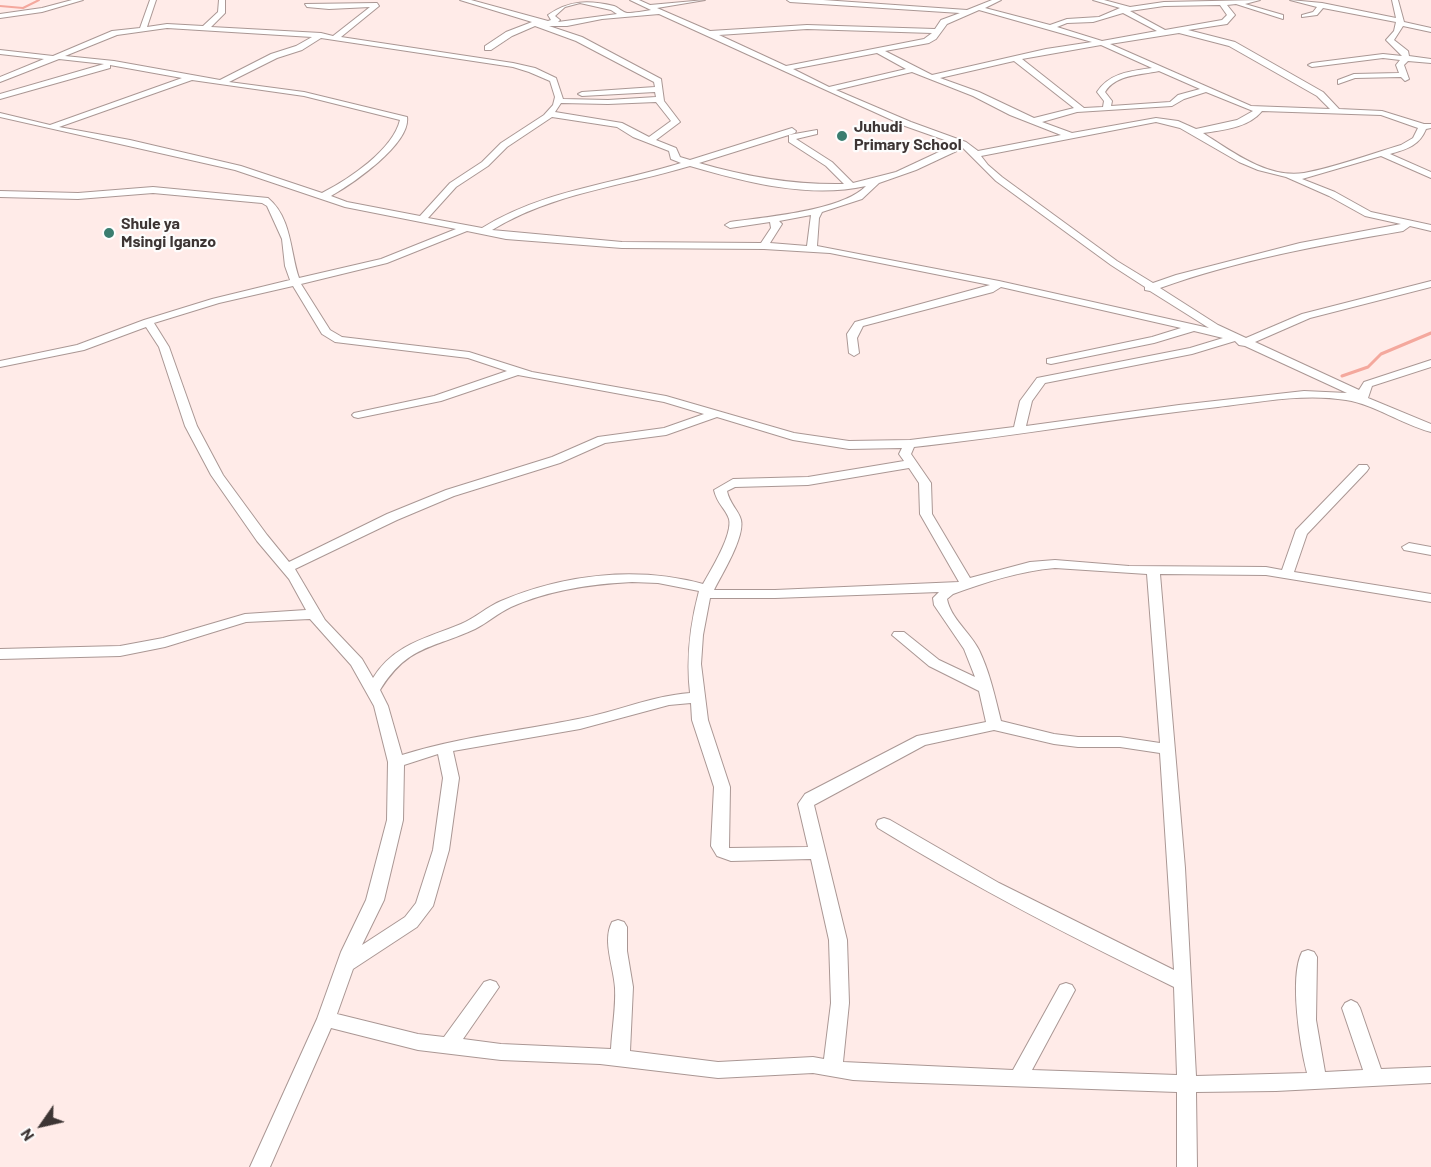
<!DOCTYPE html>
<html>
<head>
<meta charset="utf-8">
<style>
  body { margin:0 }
  #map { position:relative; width:1431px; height:1167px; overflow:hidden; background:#ffebe8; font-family:Barlow,sans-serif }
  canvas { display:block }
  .north { position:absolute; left:12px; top:1095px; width:60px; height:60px; -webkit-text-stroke:4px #fdfdfd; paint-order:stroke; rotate:236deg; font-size:16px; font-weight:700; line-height:24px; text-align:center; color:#3d3534 }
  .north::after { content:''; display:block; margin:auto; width:21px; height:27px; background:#3d3534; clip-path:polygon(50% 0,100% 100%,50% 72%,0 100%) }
</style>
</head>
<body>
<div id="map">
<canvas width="1431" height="1167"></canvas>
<div class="north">N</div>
</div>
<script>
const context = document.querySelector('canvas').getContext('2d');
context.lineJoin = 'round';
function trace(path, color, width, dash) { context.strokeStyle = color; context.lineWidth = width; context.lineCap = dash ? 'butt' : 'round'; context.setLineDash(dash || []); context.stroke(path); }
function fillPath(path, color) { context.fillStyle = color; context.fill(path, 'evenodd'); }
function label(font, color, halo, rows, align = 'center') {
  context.font = font + ' Barlow,sans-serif'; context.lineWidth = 4.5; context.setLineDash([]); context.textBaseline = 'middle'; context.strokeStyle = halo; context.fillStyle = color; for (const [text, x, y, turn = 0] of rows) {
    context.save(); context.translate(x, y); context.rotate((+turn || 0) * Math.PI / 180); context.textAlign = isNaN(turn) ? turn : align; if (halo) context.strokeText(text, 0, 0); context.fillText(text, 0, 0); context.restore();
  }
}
trace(new Path2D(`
  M0 6 23 8 39 0`), '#f4a89d', 2);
trace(new Path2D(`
  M1342 376 1368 367 1381 354 1431 333`), '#f4a89d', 3);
const minor = new Path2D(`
  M72 0H83L42 12 0 18V14L42 8Z
  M150 0H156L147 27 167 24 203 26 218 12 219 0H225V13L211 27 321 33 333 36 370 7 329 9 307 7 305 4 377 3 379 6 341 37 513 63 535 68 556 78 563 99 608 100 656 97 655 92 582 96 578 94 582 92 655 87 654 82 576 41 535 26 512 36 491 50H485V46L506 32 532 22 460 0H471L548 21 551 20 548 15C569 0 589 0 614 6 619 8 622 12 627 13 634 13 644 11 651 10L630 0H639L650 5 705 0 657 8 710 31 807 25 935 29 941 20 960 13 790 2 787 0H823L967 10 992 0H1001L985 8 1050 25 1067 19 1099 17 1120 8 1093 0H1104L1130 7 1164 2 1260 0 1245 4 1283 15V19L1236 4 1227 5 1235 15 1227 24 1188 30 1235 42 1323 92 1339 109 1382 111 1424 124H1431V128L1426 129C1419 146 1407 149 1390 154L1431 172V178L1381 156 1302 179 1335 192 1371 212 1431 225V231L1410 226 1403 231C1321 245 1238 260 1160 288L1218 325 1246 338 1302 314 1431 281V287L1310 318 1255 342 1359 390 1364 382 1431 360V367L1372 386 1368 398 1431 424V432C1401 424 1376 405 1346 400 1304 393 1260 402 1218 407 1117 418 1016 436 914 447L911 454 931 483 932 514 970 578 1030 562 1055 560 1129 566 1266 567 1282 570 1296 530 1359 465H1367L1369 468 1367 471 1307 534 1294 572 1431 594V602L1266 575 1160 574 1185 868 1196 1076 1307 1073C1300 1046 1289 977 1302 952L1308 950 1314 952 1317 957 1316 1020 1325 1072 1363 1070 1342 1008 1345 1003 1351 1000 1357 1003 1360 1008 1381 1069 1431 1067V1083L1276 1091 1196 1092 1197 1167H1177V1092L892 1082 853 1080 813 1073 718 1078 600 1064 501 1060 418 1050 331 1028 270 1167H250L317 1019 341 952 366 900 387 820 388 762 374 706 351 665 310 619 246 622 165 647 120 656 0 659V649L120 646 163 638 245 614 306 610 289 579 257 541 211 475 185 426 159 347 146 327 84 350 0 367V361L77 345 144 320 212 299 290 280 285 266 282 239 267 206 262 203 153 193 78 199 0 197V191L78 193 153 187 268 198C292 218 290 252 299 278L381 259 456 229 345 207 235 170 0 117V113L50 125 182 78 110 65V68L0 99V94L104 64 59 59 0 82V77L44 59 0 54V50L53 56 112 31 140 28ZM580 3 611 10 617 14 558 22 560 20 555 16 565 7ZM1220 5 1227 15 1222 20 1165 30 1130 11 1164 6ZM979 10 1092 42 1046 49 932 75 885 51 929 43 936 39 947 24ZM1123 13 1157 31 1102 41 1057 27 1067 23 1093 22ZM659 14 905 126 956 144 896 172 853 183 832 162 796 139 817 134V130L789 135V142L826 166 844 184C794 185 747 177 699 163L795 133 796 131 792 128 690 160 680 157 676 148 656 140 680 122 664 101 661 79 582 37 549 26H567L602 19ZM167 28 312 37 296 46 271 54 220 80 114 61 65 56 117 35ZM807 29 932 33 924 39 786 66 719 35ZM1179 33 1229 46 1317 96 1330 109 1251 106 1110 44ZM321 38 513 67 529 72 550 81 555 97 553 105 544 115 501 143 482 162 450 183 420 216 347 202 331 196C352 184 411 144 407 117L304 92 229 82 277 58 302 50ZM1101 45 1152 68C1131 71 1109 73 1097 92L1104 101 1103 107 1084 108 1022 59ZM877 53 906 69 829 87 793 69ZM1014 61 1074 108 1034 118 979 92 940 78ZM1159 71 1200 89 1178 95 1170 102 1111 106 1112 101 1105 92C1116 74 1141 75 1159 71ZM912 72 973 96 1010 115 1061 135 978 151 966 142 911 122 836 90ZM192 80 304 96 400 120C393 150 348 180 322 193L241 166 130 140 59 127ZM1206 92 1253 111 1237 120 1196 129 1178 121 1156 118 1072 133 1042 122 1077 112 1172 106 1184 99ZM656 102 671 121 649 137 622 123 555 112 561 103 608 104ZM1262 111 1381 115 1418 128 1413 138 1401 145C1371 154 1333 168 1304 173 1268 179 1231 151 1203 133 1223 130 1248 128 1262 111ZM552 117 617 127 633 137 669 151 671 159 681 163C614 184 543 190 482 228L428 218 456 187 488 166 507 147ZM1156 122 1180 128 1239 162 1258 170 1286 177 1329 196 1365 216 1401 224 1300 243 1176 275 1153 283 1117 261 1002 177 988 165 981 156ZM963 148 996 181 1111 265 1145 287V290L1150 291 1209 328 999 281 817 246 819 218 822 212 862 199 879 183 916 170ZM690 166C745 182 809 199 866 186 842 211 765 217 730 222L725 225 730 228 770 222 771 228 761 243 622 242 492 230C552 193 624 186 690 166ZM811 215 807 246 770 243 782 224 779 221ZM467 231 506 239 622 248 764 249 830 253 990 285 855 322 847 334 849 353 854 356 859 353 857 338 863 326 993 292 1001 287 1181 328 1152 337 1047 359V363L1051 364 1154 343 1194 331 1223 338 1190 348 1037 378 1020 401 1014 427 910 440 849 441 794 433 666 396 532 372 469 352 342 337 330 330 301 284 387 263ZM293 286 322 334 335 342 468 358 507 371 434 396 354 413 352 415 354 417 358 418 441 401 518 375 664 402 704 414 664 428 598 437 552 457 446 490 387 514 289 562 267 535 223 475 197 426 169 347 154 323 219 303ZM1235 341 1239 345 1245 346 1347 393 1304 391 1179 405 1026 426 1032 401 1045 383 1192 354ZM717 417 793 440 849 449 902 448 899 454 904 461 808 477 733 479 714 490C717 504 726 509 729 519 733 534 711 570 703 584 637 566 564 574 501 601 487 607 475 618 461 624 427 638 394 644 373 678L362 659 325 620 295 569 397 520 454 496 560 463 605 443 666 435ZM909 468 919 483 920 514 959 582 775 590H714C722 574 745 537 741 520 739 511 729 503 727 491L735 487 808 485ZM1055 568 1147 574 1160 743 1120 737H1078L1054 734 1001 721C995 697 990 673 979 650 970 632 951 619 947 599L953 594C987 582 1019 571 1055 568ZM632 582 658 583 699 591C690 625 686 657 690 693 651 696 616 712 578 719 519 731 459 737 402 755L388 706 380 690C408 645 432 649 475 629 487 623 498 613 511 607 549 590 591 584 632 582ZM939 592 933 598 934 605 964 649 975 677 939 660 904 632H894L892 635 929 666 979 691 986 722 917 736 805 794 798 804 808 847 729 848 730 787 708 720 701 664 703 635 710 598H775ZM691 703 692 720 714 787 711 846 717 856 731 861 811 859 829 940 831 1003 824 1059 813 1057 718 1062 630 1051 633 987 627 951V927L624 922 618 920 612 922C602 941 614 967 615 988 616 1008 612 1029 611 1049L501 1044 463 1039 499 987 496 982 490 980 484 982 444 1037 418 1034 337 1014 353 969 417 927 433 906 449 850 459 778 453 751 580 729 669 705ZM994 730 1054 744 1078 747H1120L1160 753 1174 970 999 883 890 820 884 818 878 820 876 824 878 828C974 887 1073 938 1174 987L1177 1075 1032 1070 1075 990 1072 985 1066 983 1060 985 1013 1070 843 1062 849 1003 847 940 814 805 925 745ZM438 754 443 778 433 850 416 903 405 917 362 945 384 900 403 820 404 765Z
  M1290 0 1322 3 1396 18 1392 0H1398L1404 22 1431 28V32L1403 26 1394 40 1408 51 1409 56 1431 59V63L1408 61 1404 65 1409 79 1405 81 1401 77 1355 78 1338 84V80L1354 74 1399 73 1396 65 1400 60 1383 58 1312 67 1308 65 1312 63 1383 54 1402 56 1386 40 1394 31 1396 22 1323 8 1317 15 1302 17V15L1313 12 1317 7Z
  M1409 543 1431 547V555L1404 550 1402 547Z`);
trace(minor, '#aa9794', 2);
fillPath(minor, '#fff');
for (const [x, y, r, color] of [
  [842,136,6,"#3a7d6f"],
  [109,233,6,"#3a7d6f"]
]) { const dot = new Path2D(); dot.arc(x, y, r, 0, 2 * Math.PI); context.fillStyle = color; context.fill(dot); trace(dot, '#fdfdfd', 2); }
label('bold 16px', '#3d3534', '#fdfdfd', [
  ["Juhudi",854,127],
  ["Primary School",854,145],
  ["Shule ya",121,224],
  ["Msingi Iganzo",121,242]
], 'left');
</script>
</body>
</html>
